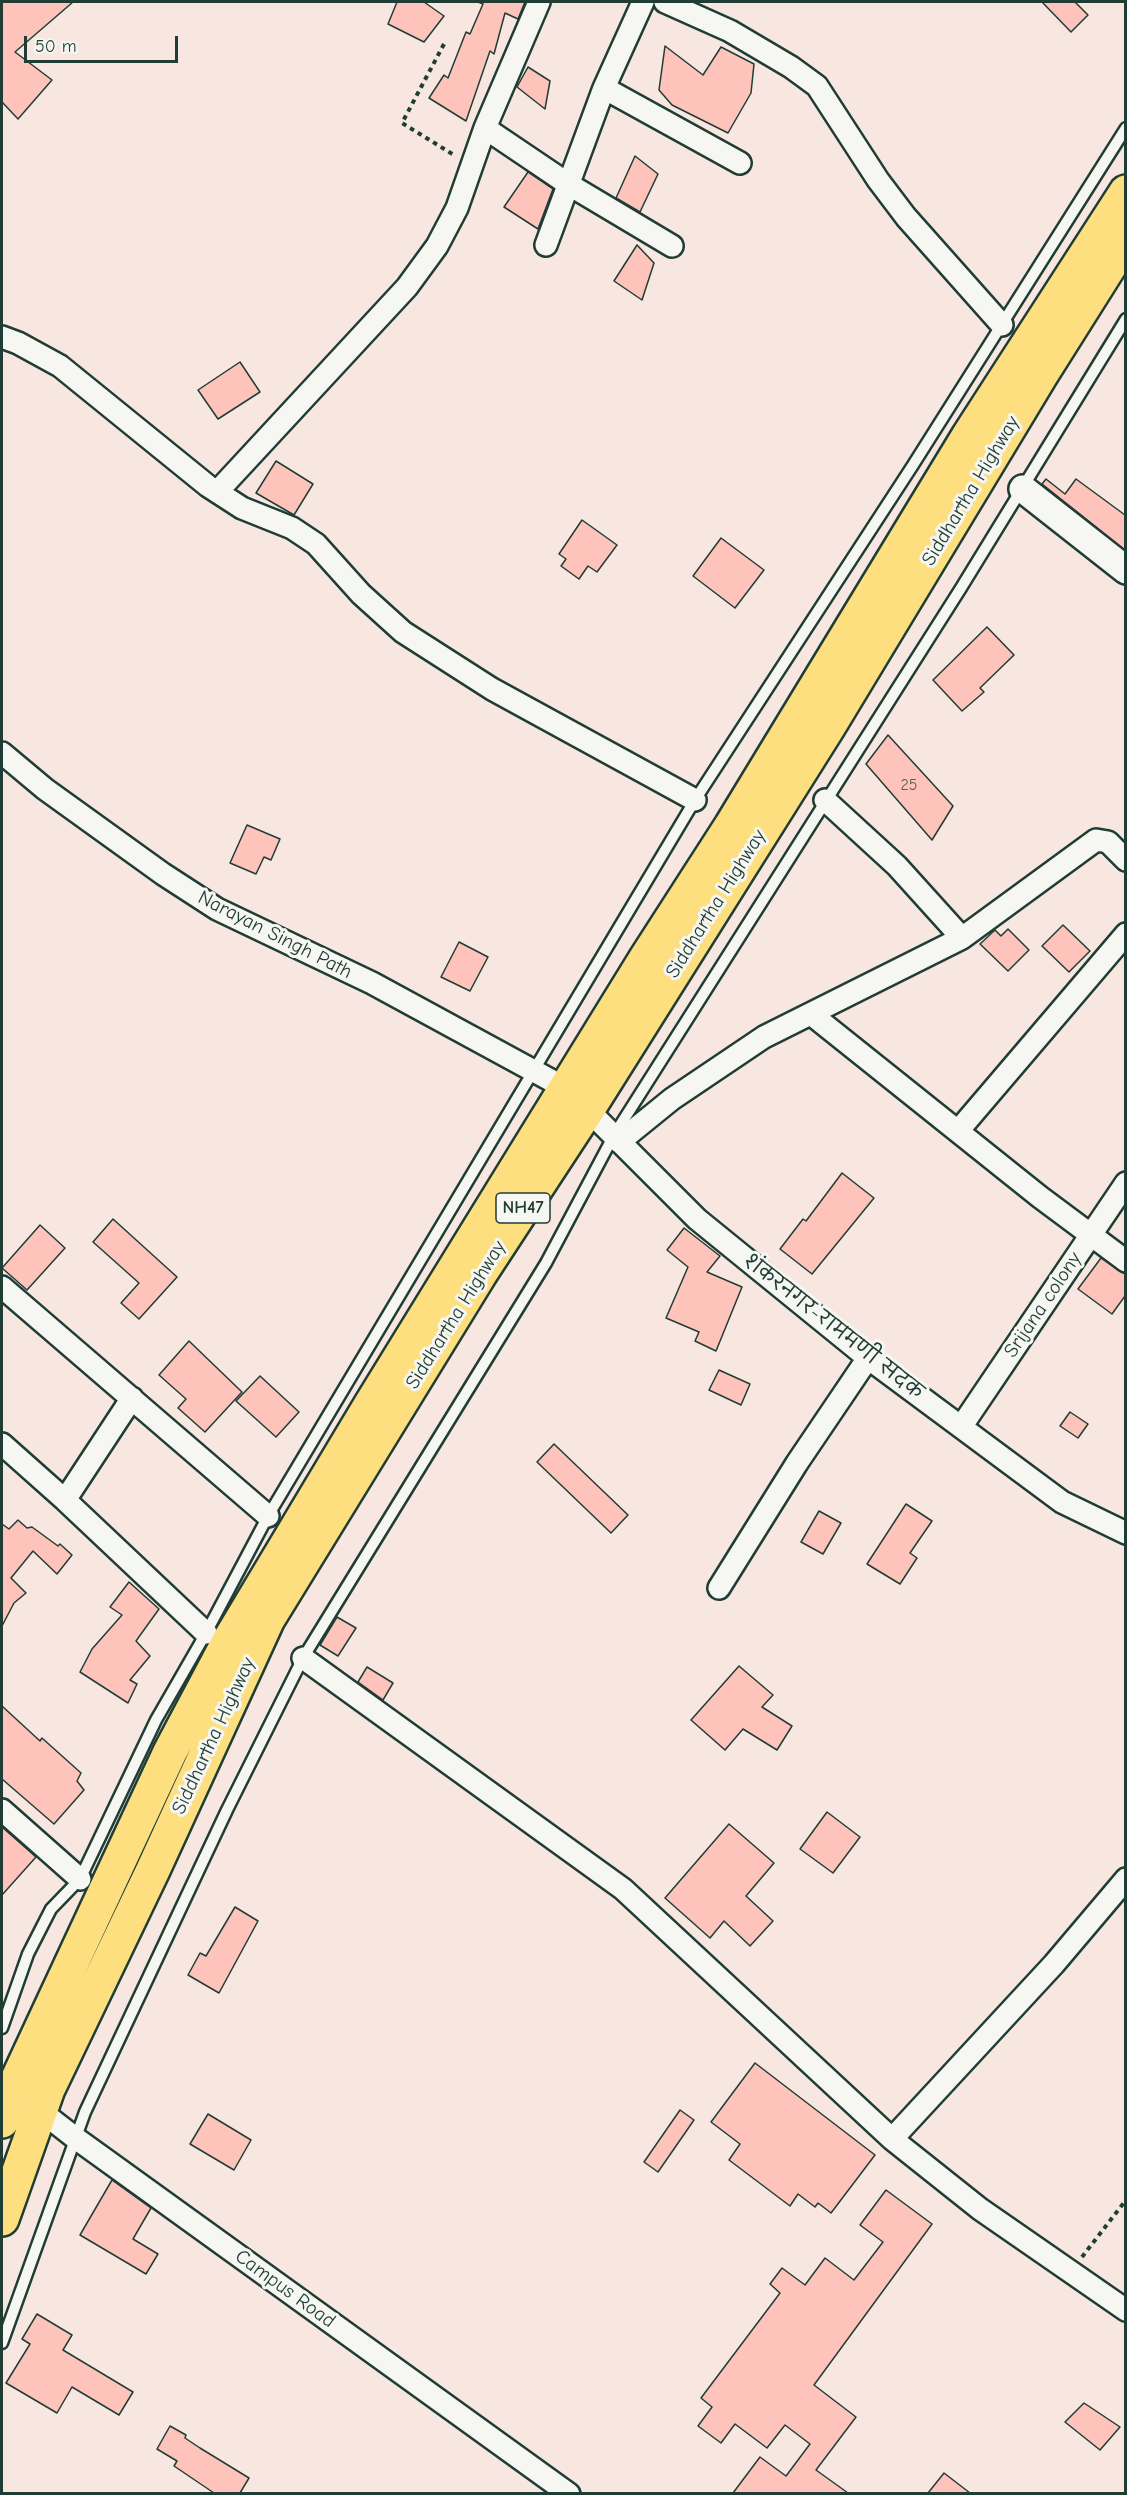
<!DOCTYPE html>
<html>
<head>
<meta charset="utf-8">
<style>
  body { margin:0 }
  #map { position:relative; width:1127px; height:2495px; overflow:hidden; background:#f8e7e1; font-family:"Comic Neue",sans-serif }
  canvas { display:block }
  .frame { position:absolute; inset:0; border:3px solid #1f3d34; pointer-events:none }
  .scale { position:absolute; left:24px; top:36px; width:154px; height:27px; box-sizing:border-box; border:3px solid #1f3d34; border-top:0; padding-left:8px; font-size:18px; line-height:21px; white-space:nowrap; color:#1f3d34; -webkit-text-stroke:4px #f6f6f2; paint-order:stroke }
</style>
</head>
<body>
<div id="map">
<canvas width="1127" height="2495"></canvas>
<div class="frame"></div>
<div class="scale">50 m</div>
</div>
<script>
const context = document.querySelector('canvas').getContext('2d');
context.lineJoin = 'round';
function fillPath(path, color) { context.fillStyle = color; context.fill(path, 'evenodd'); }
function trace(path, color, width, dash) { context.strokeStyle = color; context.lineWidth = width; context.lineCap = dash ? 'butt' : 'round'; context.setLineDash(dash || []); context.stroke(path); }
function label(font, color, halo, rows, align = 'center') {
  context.font = font + ' "Comic Neue","Playpen Sans Deva",sans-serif'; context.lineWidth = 6; context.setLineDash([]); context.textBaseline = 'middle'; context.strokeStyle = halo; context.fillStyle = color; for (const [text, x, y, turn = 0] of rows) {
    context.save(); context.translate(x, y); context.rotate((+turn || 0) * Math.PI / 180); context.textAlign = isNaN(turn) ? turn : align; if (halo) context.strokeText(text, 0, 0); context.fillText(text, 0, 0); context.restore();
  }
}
const building = new Path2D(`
  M2 2H73L15 52 52 80 18 119 2 102Z
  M397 2H424L444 16 424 42 388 24Z
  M478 2H525L518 19 505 13 494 54 490 51 466 121 429 98 444 75 448 78 466 32 470 34 483 4Z
  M1042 2H1075L1088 15 1071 32Z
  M665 46 703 75 721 47 754 64 751 93 728 133 672 105 659 90Z
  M528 67 550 81 545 109 517 87Z
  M635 156 658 174 640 212 616 198Z
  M528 172 553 189 538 229 504 207Z
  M637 245 654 263 642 300 614 281Z
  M240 362 260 392 218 419 198 390Z
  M276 461 313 484 294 515 256 493Z
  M1046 479 1065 494 1076 479 1125 515V550L1042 484Z
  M582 520 617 545 597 572 588 566 579 579 561 566 566 559 559 554Z
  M721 538 764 570 735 608 693 576Z
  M987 627 1014 655 980 688 984 692 962 711 933 680Z
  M888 735 953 806 932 840 866 764Z
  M247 825 280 839 271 860 264 857 256 874 230 863Z
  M1063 925 1090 951 1069 972 1042 946Z
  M1008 929 1029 950 1008 971 980 944 995 930 1001 936Z
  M459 942 488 957 470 991 441 977Z
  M842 1173 874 1198 812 1274 780 1249 803 1219 806 1221Z
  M113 1219 177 1277 139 1319 121 1303 139 1283 93 1242Z
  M40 1225 65 1248 27 1290 2 1268Z
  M684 1228 720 1256 707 1272 742 1287 716 1351 695 1341 699 1332 666 1318 688 1267 667 1250Z
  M1101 1258 1125 1274V1296L1112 1314 1078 1289Z
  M189 1341 242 1392 205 1432 178 1408 186 1399 159 1375Z
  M719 1370 750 1384 741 1405 709 1390Z
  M260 1376 299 1412 276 1437 236 1401Z
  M1070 1412 1088 1424 1078 1438 1060 1426Z
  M554 1444 628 1515 611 1533 537 1462Z
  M906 1504 932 1521 910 1553 917 1558 900 1584 867 1564Z
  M819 1511 841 1523 823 1554 801 1542Z
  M18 1520 27 1528 32 1527 58 1546 60 1544 72 1555 57 1574 33 1551 11 1578 26 1593 14 1603 2 1626V1524L9 1529Z
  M129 1582 159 1609 136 1641 150 1656 130 1680 137 1684 128 1703 80 1672 92 1649 122 1615 110 1607Z
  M337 1617 356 1628 338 1656 320 1645Z
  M739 1666 773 1695 762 1707 792 1726 777 1750 743 1729 725 1750 691 1720Z
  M367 1667 393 1683 383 1700 358 1682Z
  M2 1706 40 1741 42 1738 81 1773 77 1781 84 1790 54 1824 2 1779Z
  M827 1812 860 1837 833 1873 800 1849Z
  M729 1824 774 1863 746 1896 773 1921 750 1946 724 1921 710 1938 665 1898Z
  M2 1827 36 1857 2 1895Z
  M235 1907 258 1921 219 1993 188 1975 200 1953 206 1956Z
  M755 2063 875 2155 831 2213 818 2203 815 2207 798 2194 790 2206 729 2160 740 2144 711 2122Z
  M680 2110 694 2120 658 2172 644 2162Z
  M208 2114 251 2140 234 2170 190 2144Z
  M112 2180 151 2208 133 2239 158 2254 146 2274 80 2235Z
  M886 2190 932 2224 814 2385 856 2417 816 2470 848 2493H733L760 2457 786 2476 810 2444 785 2425 767 2448 735 2424 721 2443 698 2426 712 2407 701 2398 780 2293 770 2284 782 2268 805 2285 825 2258 854 2280 883 2242 860 2225Z
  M37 2314 72 2335 63 2350 133 2392 119 2415 72 2387 57 2413 6 2383 30 2344 22 2339Z
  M1084 2403 1120 2427 1100 2450 1065 2422Z
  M170 2426 186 2435 185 2438 200 2448 249 2478 240 2493H214L174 2466 177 2461 157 2449Z
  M944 2473 970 2493H928Z`);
fillPath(building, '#fec3ba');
trace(building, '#1f3d34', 1.5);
const service = new Path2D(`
  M2 2028 28 1954 51 1909 80 1879 156 1720 206 1633 268 1516 695 800 913 465 1126 128
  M2 2343 85 2112 227 1810 303 1658 546 1263 614 1135 961 588 1126 319`);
const minor = new Path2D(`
  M665 2 730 31 791 67 817 86 878 180 906 217 1002 325
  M604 88 740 163
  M485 128 568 184 672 246
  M546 245 604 88 643 2
  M2 337 18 343 60 366 208 486 242 508 292 528 316 544 361 594 403 632 492 689 695 800
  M217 492 407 287 437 246 457 208 485 128 539 2
  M2 753 45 789 163 874 217 909 372 983 567 1089 697 1219 868 1358 1062 1502 1126 1533
  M825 800 897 866 962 938 1096 840 1108 842 1126 860
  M811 1014 1040 1197 1126 1261
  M958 1131 1126 934
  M619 1142 672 1099 764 1037 962 938
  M2 1287 268 1516
  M961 1427 1126 1183
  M2 1444 65 1500 206 1633
  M65 1500 132 1398
  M719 1588 797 1463 868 1358
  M303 1658 623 1889 892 2139 980 2209 1126 2310
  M2 1810 80 1879
  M33 2105 74 2137 569 2494
  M892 2139 1054 1964 1126 1879`);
const tertiary = new Path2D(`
  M1023 489 1126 570`);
const trunk = new Path2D(`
  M2 2121 12 2091 170 1752 230 1639 371 1404 646 958 731 826 969 435 1126 192
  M2 2219 48 2089 153 1870 268 1619 480 1274 588 1109 829 726 1041 375 1126 240`);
trace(service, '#1f3d34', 15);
trace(minor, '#1f3d34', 26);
trace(tertiary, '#1f3d34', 32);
trace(trunk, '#1f3d34', 38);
trace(new Path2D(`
  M444 44 402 123 454 155
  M1082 2257 1126 2200`), '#1f3d34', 4, [4.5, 4.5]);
trace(service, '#f6f6f2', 10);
trace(minor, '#f6f6f2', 21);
trace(tertiary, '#f6f6f2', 27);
trace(trunk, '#fedf80', 33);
label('16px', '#575e56', null, [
  ["25",909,785]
]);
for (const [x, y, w] of [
  [523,1208,54]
]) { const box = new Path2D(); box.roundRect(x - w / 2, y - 15, w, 30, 4.5); context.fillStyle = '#f6f6f2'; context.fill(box); trace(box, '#1f3d34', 1.5); }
label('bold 18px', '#1f3d34', null, [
  ["NH47",523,1208]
]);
label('20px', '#1f3d34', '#f6f6f2', [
  ["Siddhartha Highway",971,491,-59],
  ["Siddhartha Highway",716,904,-58],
  ["Narayan Singh Path",275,935,27],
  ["Srijana colony",1043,1305,-56],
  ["Siddhartha Highway",456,1315,-58],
  ["शंकरनगर-राममणी सदक",833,1327,38],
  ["Siddhartha Highway",214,1736,-65],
  ["Campus Road",285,2289,36]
]);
</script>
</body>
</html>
